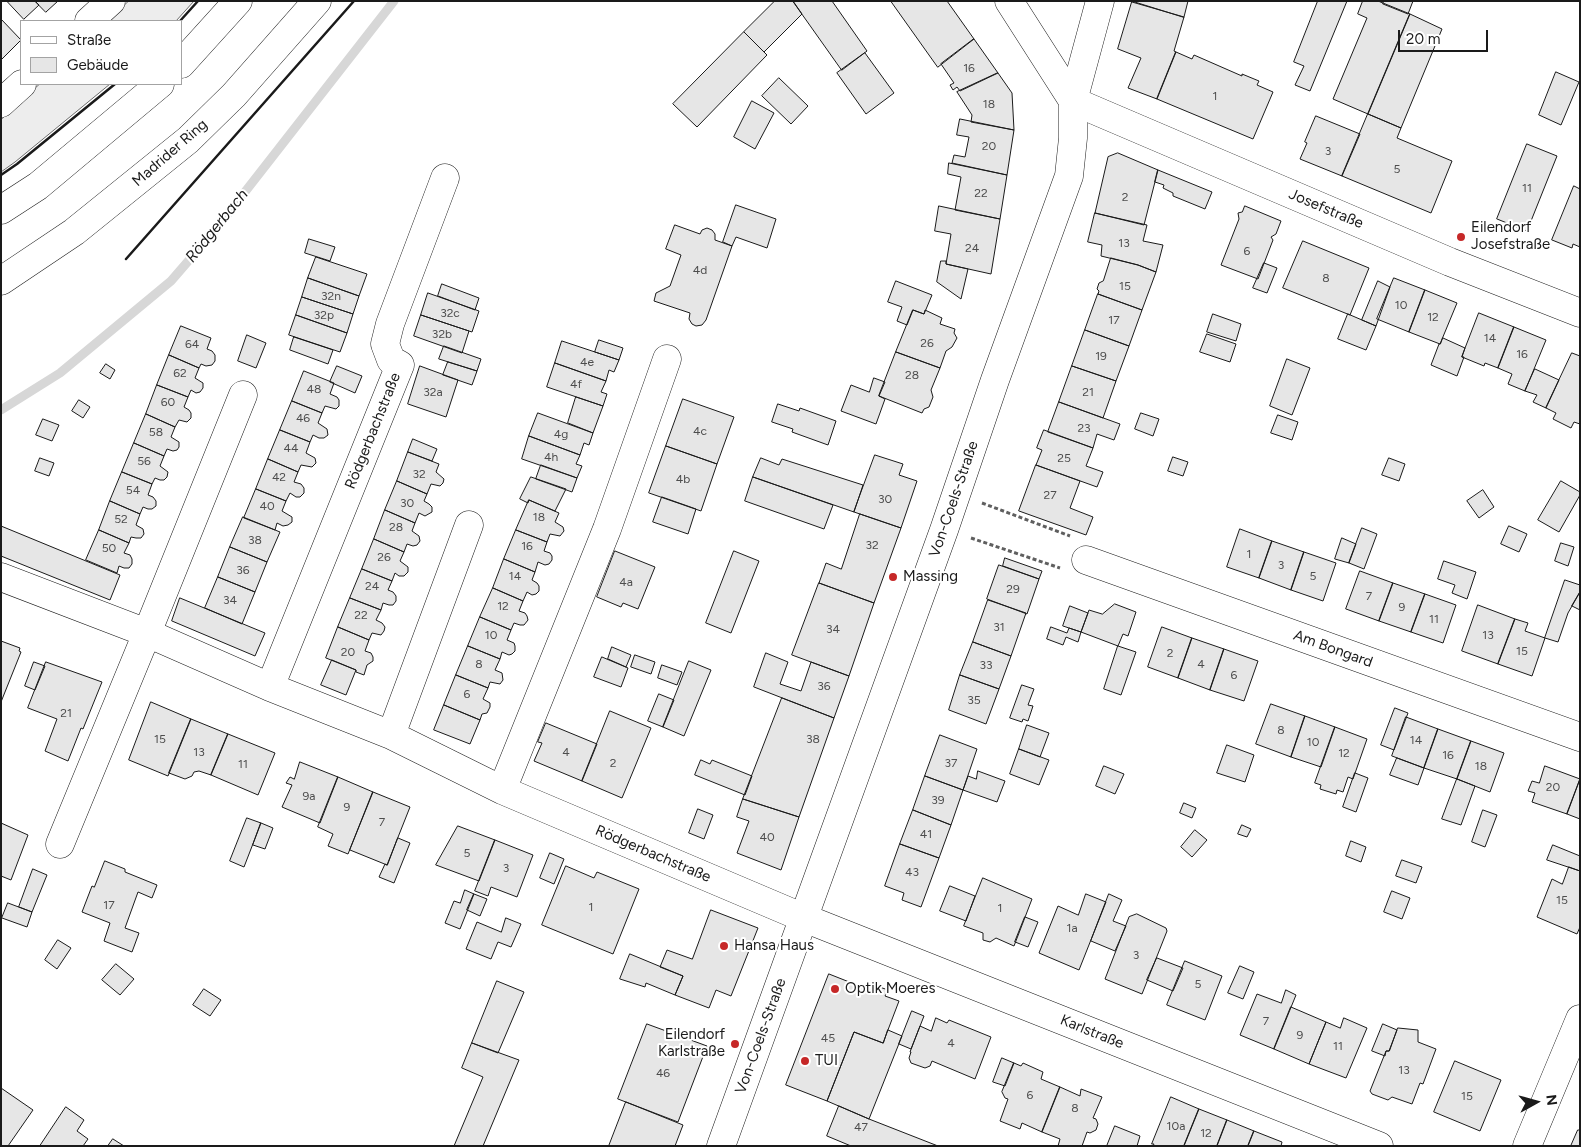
<!DOCTYPE html>
<html>
<head>
<meta charset="utf-8">
<style>
  body { margin:0 }
  #map { position:relative; width:1581px; height:1147px; overflow:hidden; background:#fff; font-family:Figtree,sans-serif }
  canvas { display:block }
  .frame { position:absolute; inset:0; border:2px solid #1a1a1a; pointer-events:none }
  .legend { position:absolute; left:20px; top:20px; width:162px; height:65px; box-sizing:border-box; background:#fff; border:1px solid #a3a3a3; margin:0; padding:6px 9px; list-style:none; font-size:15px; color:#1a1a1a }
  .legend li { display:flex; align-items:center; gap:10px; height:25px }
  .legend b { width:25px; border:1px solid #a3a3a3 }
  .north { position:absolute; left:1511px; top:1077px; width:50px; height:50px; -webkit-text-stroke:4px #fff; paint-order:stroke; rotate:83deg; font-size:14px; font-weight:700; line-height:20px; text-align:center; color:#1a1a1a }
  .north::after { content:''; display:block; margin:auto; width:18px; height:22px; background:#1a1a1a; clip-path:polygon(50% 0,100% 100%,50% 72%,0 100%) }
  .scale { position:absolute; left:1398px; top:30px; width:90px; height:22px; box-sizing:border-box; border:2px solid #1a1a1a; border-top:0; padding-left:6px; font-size:15px; line-height:18px; white-space:nowrap; color:#1a1a1a; -webkit-text-stroke:4px #fff; paint-order:stroke }
</style>
</head>
<body>
<div id="map">
<canvas width="1581" height="1147"></canvas>
<div class="frame"></div>
<ul class="legend">
<li><b style="height:6px;background:#fff"></b>Straße</li>
<li><b style="height:14px;background:#e6e6e6"></b>Gebäude</li>
</ul>
<div class="north">N</div>
<div class="scale">20 m</div>
</div>
<script>
const context = document.querySelector('canvas').getContext('2d');
context.lineJoin = 'round';
function fillPath(path, color) { context.fillStyle = color; context.fill(path, 'evenodd'); }
function trace(path, color, width, dash) { context.strokeStyle = color; context.lineWidth = width; context.lineCap = dash ? 'butt' : 'round'; context.setLineDash(dash || []); context.stroke(path); }
function label(font, color, halo, rows, align = 'center') {
  context.font = font + ' Figtree,sans-serif'; context.lineWidth = 4; context.setLineDash([]); context.textBaseline = 'middle'; context.strokeStyle = halo; context.fillStyle = color; for (const [text, x, y, turn = 0] of rows) {
    context.save(); context.translate(x, y); context.rotate((+turn || 0) * Math.PI / 180); context.textAlign = isNaN(turn) ? turn : align; if (halo) context.strokeText(text, 0, 0); context.fillText(text, 0, 0); context.restore();
  }
}
const built = new Path2D(`
  M129 1H194L176 21H108Z
  M40 84H110L15 162 1 172V120Z`);
fillPath(built, '#ededed');
trace(built, '#6a6a6a', 1);
trace(new Path2D(`
  M1 410 60 373 171 281 216 229 394 1`), '#d7d7d7', 9);
const building = new Path2D(`
  M7 1H35L39 5 24 19Z
  M35 1H58L46 12Z
  M775 1H793L802 14 764 52 744 32Z
  M793 1H832L867 51 842 70Z
  M891 1H947L974 39 938 67Z
  M1132 1H1188L1184 17Z
  M1318 1H1347L1310 91 1295 85 1304 66 1294 62Z
  M1363 1H1378L1410 14 1368 114 1333 99 1367 18 1358 14Z
  M1384 1H1413L1408 14 1383 4Z
  M1132 2 1184 17 1174 51 1176 52 1157 99 1128 88 1141 58 1118 49Z
  M1410 14 1442 29 1401 128 1368 114Z
  M1 19 21 40 1 60Z
  M744 32 767 55 697 127 673 104Z
  M974 39 998 73 960 91 957 87 953 90 950 85 954 83 941 64Z
  M1176 52 1192 59 1194 55 1242 76V74L1259 81 1257 85 1273 92 1253 139 1157 99Z
  M865 53 894 93 866 114 837 73Z
  M1556 72 1579 82 1561 125 1539 115Z
  M998 73 1012 93 1014 130 971 122 972 115 957 92Z
  M779 78 808 106 791 124 762 96Z
  M752 101 774 113 755 149 734 137Z
  M1368 114 1401 128 1397 138 1452 161 1431 213 1342 176Z
  M1316 116 1360 134 1342 176 1300 159 1307 143 1305 142Z
  M960 119 1014 130 1007 175 952 163 954 155 965 157 969 137 957 135Z
  M1527 144 1557 156 1527 231 1497 219Z
  M1118 153 1158 170 1144 225 1095 213 1108 157Z
  M949 163 1007 175 1000 219 955 210 961 177 948 174Z
  M1158 170 1212 192 1205 209 1173 196V193L1163 188 1164 185 1155 182Z
  M1574 186 1580 189V247L1573 244 1572 248 1552 240Z
  M736 205 776 219 767 248 736 237 732 246 723 242Z
  M939 206 1000 219 991 274 946 264 951 234 935 231Z
  M1245 206 1281 221 1276 234 1271 237 1273 240 1258 279 1221 265 1239 219 1238 213 1242 212Z
  M1095 213 1147 225 1143 241 1163 245 1156 272 1138 265 1101 256 1102 245 1088 242Z
  M675 225 700 234 702 230 707 228 712 230 715 234V240L732 246 706 320 702 325 696 326 692 324 689 319 690 313 654 301 656 293 670 286 681 255 666 249Z
  M309 239 335 247 330 261 305 253Z
  M1303 241 1369 268 1350 315 1283 288Z
  M316 257 367 274 359 296 308 278Z
  M1111 258 1138 265 1156 272 1142 310 1098 294 1099 291 1097 289 1099 283 1103 281Z
  M941 261H946V264L968 269 961 299 937 282Z
  M1264 263 1277 268 1267 293 1253 288Z
  M308 278 359 296 353 314 302 297Z
  M1394 278 1425 290 1409 332 1377 319Z
  M896 281 932 295 924 314 913 310 907 325 897 321 902 307 888 302Z
  M1378 281 1390 287 1376 326 1362 320Z
  M442 284 479 298 475 310 438 296Z
  M1425 290 1457 303 1440 344 1409 332Z
  M428 293 479 311 472 332 421 315Z
  M1098 294 1142 310 1129 346 1085 330Z
  M302 297 353 314 347 333 296 315Z
  M913 310 924 314 925 310 942 318 940 324 955 329 954 333 957 338 952 347 946 351 940 368 896 352Z
  M1479 313 1514 327 1498 368 1485 363 1484 366 1462 357Z
  M1213 314 1241 324 1236 341 1207 332Z
  M1348 314 1376 326 1366 350 1338 339Z
  M296 315 347 333 340 352 289 335Z
  M421 315 469 331 462 353 414 336Z
  M181 326 211 338 207 349 212 351 215 355V361L212 365 206 366 201 364 199 368 169 355Z
  M1514 327 1546 340 1525 391 1508 384 1512 374 1498 368Z
  M1085 330 1129 346 1116 381 1072 366Z
  M1207 334 1236 344 1230 362 1200 352Z
  M247 335 266 343 256 368 238 361Z
  M294 337 333 350 328 364 290 350Z
  M1443 338 1465 348 1462 357H1464L1457 376 1431 365 1439 344H1440Z
  M599 340 623 348 619 360 595 352Z
  M562 341 619 360 614 372 609 370 606 381 555 363Z
  M444 346 481 359 477 371 439 359Z
  M896 352 940 368 931 390 933 397 929 407 924 409 922 413 879 396Z
  M1572 353 1580 356V424L1574 422 1571 428 1553 419 1556 413 1546 408Z
  M169 355 199 368 195 378 203 383V388L200 392 196 393 191 390 188 397 157 385Z
  M1287 359 1310 368 1292 415 1270 406Z
  M448 362 477 371 472 385 443 375Z
  M555 363 606 381 601 392 607 394 603 406 547 387Z
  M106 364 115 370 110 379 100 373Z
  M337 366 362 376 355 393 330 382Z
  M420 366 458 380 446 417 408 404Z
  M1072 366 1116 381 1103 418 1059 402Z
  M1535 369 1559 380 1546 408 1533 402 1537 395 1525 391Z
  M304 371 334 383 330 394 337 397 339 400V406L336 409 325 406 322 413 292 401Z
  M874 378 885 382 879 396 885 399 876 424 841 411 851 385 869 392Z
  M157 385 188 397 184 407 189 410 191 413V418L187 422 179 420 175 427 146 414Z
  M576 397 603 406 593 433 568 423Z
  M683 399 734 417 717 464 666 446Z
  M79 400 90 407 83 418 72 411Z
  M292 401 322 413 318 423 327 429 328 435 324 438H319L313 435 310 442 280 430Z
  M1059 402 1120 424 1114 440 1097 434 1093 448 1048 432Z
  M778 404 799 411 800 408 836 421 828 445 792 432 793 429 772 422Z
  M538 413 593 433 589 445 584 443 580 455 529 436Z
  M1141 413 1159 419 1153 436 1135 429Z
  M146 414 175 427 171 437 179 442V447L177 450 173 451 167 449 164 456 134 443Z
  M1278 415 1298 422 1292 440 1271 433Z
  M43 419 59 425 52 441 36 435Z
  M280 430 310 442 306 453 315 458 316 463 312 467 301 465 298 472 268 459Z
  M1044 430 1093 448 1086 466 1103 472 1097 487 1036 465 1042 450 1037 448Z
  M529 436 580 455 576 464 582 466 577 478 522 459Z
  M413 439 437 449 432 461 408 452Z
  M134 443 164 456 160 466 168 472 167 477 164 480H160L155 478 152 484 122 472Z
  M666 446 717 464 701 511 649 493Z
  M408 452 439 464 436 472 444 479 443 483 440 486 431 484 427 494 397 481Z
  M875 455 903 464 899 475 917 481 901 528 854 512Z
  M1173 457 1188 462 1183 476 1168 471Z
  M40 458 54 463 49 476 35 471Z
  M761 458 779 465 782 459 863 485 854 512 753 477Z
  M1389 458 1405 464 1399 481 1382 475Z
  M268 459 298 472 294 482 301 484 304 488V493L300 497H296L290 493 286 501 256 489Z
  M541 465 577 478 572 492 536 479Z
  M1036 465 1080 481 1070 508 1093 517 1086 535 1019 511Z
  M122 472 152 484 148 495 153 497 156 501V506L152 509H148L143 507 140 514 110 501Z
  M531 477 566 489 555 511 529 500 528 503 520 499Z
  M753 477 833 505 824 529 745 501Z
  M397 481 427 494 424 501 429 504 432 507V512L425 516 419 513 415 523 385 510Z
  M1561 481 1580 492V495L1559 532 1538 520Z
  M256 489 286 501 282 511 292 517V522L288 525 283 526 277 523 275 530 244 518Z
  M1483 490 1494 507 1479 518 1467 501Z
  M662 497 696 509 688 534 653 522Z
  M529 500 559 513 555 522 563 527 564 531 560 536 550 534 547 542 516 530Z
  M110 501 140 514 136 525 143 529 144 534 141 538H136L131 537 129 543 99 530Z
  M385 510 415 523 412 531 419 536 420 541 417 545 413 546 407 544 404 552 374 539Z
  M860 514 901 528 874 603 819 583 826 563 841 569Z
  M243 517 280 532 267 562 230 547Z
  M1 526 120 575 110 600 1 556Z
  M1509 526 1527 534 1519 552 1501 544Z
  M1362 528 1377 534 1364 569 1349 563Z
  M1240 529 1272 541 1259 578 1227 567Z
  M99 530 129 543 124 553 130 555 132 559V564L129 568H124L119 566 117 573 86 560Z
  M516 530 547 542 544 551 550 553 552 556V560L549 564 545 565 538 562 535 572 504 559Z
  M1342 538 1356 544 1349 563 1335 559Z
  M374 539 404 552 400 561 408 567V572L404 576H399L395 573 392 581 362 569Z
  M1272 541 1304 552 1291 590 1259 578Z
  M1561 543 1574 547 1568 566 1555 561Z
  M230 547 267 562 255 592 218 577Z
  M615 551 655 567 638 609 623 603 621 607 597 597Z
  M734 551 759 561 731 633 706 623Z
  M1304 552 1336 563 1323 601 1291 590Z
  M1005 558 1042 571 1039 579 1003 566Z
  M504 559 535 572 532 580 537 583 539 586V591L536 594 532 595 527 592 523 601 493 588Z
  M1444 561 1476 572 1467 599 1452 593 1455 585 1438 579Z
  M999 565 1039 579 1027 614 987 599Z
  M362 569 392 581 388 590 393 592 396 596V601L393 605H389L383 603 381 610 350 598Z
  M1360 571 1393 583 1379 621 1346 609Z
  M218 577 255 592 242 624 205 608Z
  M1565 580 1580 585V592L1568 613 1558 642 1545 638Z
  M819 583 874 603 849 676 792 655Z
  M1393 583 1425 594 1411 632 1379 621Z
  M493 588 523 601 519 611 525 613 527 616 528 620 524 625H520L514 623 511 630 480 617Z
  M1580 592V610L1572 606Z
  M1425 594 1456 605 1443 643 1411 632Z
  M180 598 265 633 255 656 172 621Z
  M350 598 381 610 376 620 382 623 385 627 384 631 381 635 372 633 369 640 338 627Z
  M988 600 1026 613 1011 656 973 642Z
  M1115 604 1136 612 1128 636 1123 634 1118 646 1081 632 1089 610 1102 614Z
  M1478 605 1515 619 1498 664 1462 651Z
  M1070 606 1088 613 1081 632 1063 626Z
  M480 617 511 630 507 640 514 643 515 646V651L512 654 509 655 502 652 500 659 468 646Z
  M1515 619 1528 623 1525 631 1545 638 1532 676 1498 664Z
  M338 627 369 640 365 651 371 653 373 657V661L367 665 364 675 356 672V670L326 658Z
  M1051 627 1067 633 1069 628 1081 632 1078 642 1066 637 1063 645 1047 639Z
  M1162 627 1192 638 1178 678 1148 667Z
  M1192 638 1224 649 1210 690 1178 678Z
  M1 641 20 648 19 651 21 652 1 702Z
  M973 642 1011 656 999 689 960 675Z
  M468 646 500 659 495 670 502 673 503 680 500 684 490 682 488 688 456 675Z
  M1118 646 1136 652 1121 695 1104 689Z
  M612 647 631 655 626 667 608 659Z
  M1224 649 1258 661 1244 701 1210 690Z
  M766 653 788 662 780 684 801 691 811 662 849 676 834 718 754 687Z
  M635 655 655 662 651 674 631 667Z
  M602 657 628 668 621 687 594 677Z
  M332 660 356 670 346 695 321 685Z
  M689 661 711 670 684 736 663 727Z
  M34 662 45 666 35 690 25 686Z
  M46 662 102 682 83 729 81 728 68 761 45 751 57 719 28 708Z
  M662 665 682 672 677 685 658 678Z
  M456 675 488 688 483 699 490 703V707L487 713 482 714 480 720 444 705Z
  M960 675 999 689 986 724 949 710Z
  M1022 685 1034 689 1028 705 1033 706 1028 721 1023 719 1022 722 1010 718Z
  M659 694 674 700 663 727 648 721Z
  M782 698 834 718 799 817 743 799Z
  M151 702 191 719 168 776 129 760Z
  M1271 704 1305 716 1291 757 1256 744Z
  M444 705 480 720 470 744 434 730Z
  M1395 708 1408 713 1394 750 1381 745Z
  M610 711 651 728 622 798 582 781Z
  M1305 716 1335 727 1321 767 1291 757Z
  M1406 717 1438 729 1424 768 1392 756Z
  M191 719 228 734 211 775 199 771 194 772 192 776 185 779 169 773Z
  M546 723 597 744 582 781 534 761 542 743 538 742Z
  M1027 725 1049 733 1040 757 1019 749Z
  M1335 727 1367 739 1353 779 1348 777 1343 792 1337 790 1336 794 1320 789 1321 785 1315 783Z
  M1438 729 1471 741 1457 779 1424 768Z
  M228 734 275 753 258 795 211 775Z
  M940 735 977 749 963 790 925 776Z
  M1471 741 1504 753 1490 792 1457 779Z
  M1227 745 1254 755 1245 782 1217 773Z
  M1019 749 1049 760 1039 785 1010 774Z
  M1397 758 1424 768 1418 785 1390 775Z
  M701 760 710 764 712 760 752 776 745 795 695 775Z
  M300 762 338 777 320 823 282 807 292 785 286 783 290 777 294 779Z
  M1104 766 1124 774 1115 794 1096 786Z
  M1545 766 1580 779 1567 814 1532 802 1535 793 1528 791 1532 781 1539 783Z
  M978 771 1005 781 997 802 963 790 968 776 976 779Z
  M1355 773 1368 778 1356 812 1343 807Z
  M925 776 963 790 951 825 913 810Z
  M338 777 373 792 348 854 328 846 333 834 318 827Z
  M1457 779 1475 786 1461 825 1442 819Z
  M1580 779V819L1567 814Z
  M373 792 410 807 387 865 350 850Z
  M743 799 799 817 781 870 737 853 749 821 737 817Z
  M1184 803 1196 808 1192 818 1180 813Z
  M698 809 713 815 704 839 689 833Z
  M913 810 951 825 939 858 900 844Z
  M1483 810 1497 815 1485 847 1472 842Z
  M247 818 261 823 244 867 230 861Z
  M1 823 28 835 11 880 1 876Z
  M261 823 273 828 265 849 253 845Z
  M1242 825 1251 829 1247 837 1238 834Z
  M458 826 495 840 479 881 436 865Z
  M1195 830 1207 840 1192 857 1181 847Z
  M398 838 410 843 394 883 379 877 385 864 387 865Z
  M495 840 533 855 517 897 491 887 488 896 475 891Z
  M1351 841 1366 847 1361 862 1346 856Z
  M900 844 939 858 921 907 902 900 904 893 885 886Z
  M1553 845 1580 856V871L1547 860Z
  M550 853 564 859 554 884 540 878Z
  M1402 860 1422 867 1416 883 1396 876Z
  M105 861 125 869V872L157 885 152 898 138 892 125 928 139 933 132 952 104 941 110 923 82 912 92 886 94 887Z
  M566 866 594 878 597 872 639 889 613 954 542 925Z
  M1569 867 1580 871V927L1577 934 1537 917 1552 879 1562 884Z
  M33 869 47 875 32 912 19 907Z
  M983 878 1032 899 1014 946 996 938 990 942 983 940V933L964 926Z
  M950 886 975 896 966 921 940 911Z
  M465 890 474 894 460 929 445 923 454 901 460 903Z
  M1392 891 1410 898 1402 919 1384 912Z
  M474 894 487 899 480 916 467 910Z
  M1086 894 1106 902 1079 970 1039 953 1058 906 1078 915Z
  M1109 894 1122 900 1113 921 1126 926 1115 951 1091 941Z
  M8 903 32 912 27 927 2 918Z
  M711 910 758 928 731 996 716 990 709 1008 675 995 683 976 660 967 667 950 692 959Z
  M1137 914 1166 928 1167 931 1142 994 1105 979 1129 917Z
  M1025 917 1038 922 1028 947 1015 942Z
  M506 918 521 924 511 947 498 942 491 959 466 949 477 922 501 932Z
  M58 940 71 948 57 969 45 960Z
  M630 954 683 976 675 995 646 983 645 987 620 979Z
  M1157 958 1183 968 1173 991 1147 980Z
  M1185 961 1222 976 1205 1020 1167 1005Z
  M116 964 134 979 120 995 102 980Z
  M1240 966 1254 972 1243 999 1228 993Z
  M829 974 872 991 874 985 888 990 885 996 899 1001 883 1043 854 1032 827 1101 786 1085Z
  M497 981 524 992 498 1053 472 1043Z
  M204 989 221 1000 210 1016 193 1005Z
  M1286 990 1296 995 1274 1049 1240 1035 1257 994 1281 1003Z
  M1291 1007 1326 1022 1309 1064 1274 1049Z
  M912 1011 924 1016 911 1049 899 1044Z
  M936 1018 947 1023 949 1020 991 1037 975 1079 932 1061 930 1066 925 1068 911 1063 909 1058 911 1052H910L920 1026 931 1031Z
  M1344 1018 1367 1028 1346 1078 1309 1064 1326 1022 1340 1028Z
  M647 1024 707 1046 678 1122 618 1099Z
  M1383 1024 1397 1030 1389 1051H1386L1385 1056 1372 1051Z
  M1398 1028 1418 1030V1042L1436 1049 1423 1084 1420 1083 1412 1104 1392 1097 1388 1100 1372 1094 1370 1091 1386 1051H1389Z
  M888 1030 902 1036 869 1119 827 1101 854 1032 883 1043Z
  M472 1043 519 1060 483 1146H454L483 1077 462 1068Z
  M1002 1058 1014 1063 1005 1086 993 1082Z
  M1455 1061 1501 1080 1480 1131 1434 1112Z
  M1014 1063 1021 1066 1023 1063 1043 1072 1041 1079 1060 1087 1042 1132 1022 1123 1020 1129 1000 1121 1008 1099 1005 1098 1002 1092Z
  M1060 1087 1080 1096 1081 1089 1102 1097 1093 1118 1096 1119 1098 1124 1096 1130 1090 1133 1087 1132 1082 1146H1058L1060 1139 1042 1132Z
  M1 1088 33 1110 8 1146H1Z
  M1171 1097 1199 1109 1184 1146H1153L1154 1144H1152Z
  M626 1102 683 1125 675 1146H609Z
  M839 1106 869 1119 938 1146H851L827 1136Z
  M66 1107 84 1120 77 1131 88 1139 83 1146H40Z
  M1199 1109 1227 1120 1217 1146H1184Z
  M1227 1120 1254 1131 1248 1146H1217Z
  M1115 1126 1140 1136 1137 1146H1107Z
  M1578 1130H1580V1146H1571Z
  M1254 1131 1282 1142 1281 1146H1248Z
  M113 1139 124 1146H108Z`);
fillPath(building, '#e6e6e6');
trace(building, '#1a1a1a', 1);
const minor = new Path2D(`
  M1100 1 1073 101 1450 262 1580 313
  M89 21 111 1
  M1 103 22 84
  M1086 560 1580 737
  M1 577 147 633 270 687 391 735 502 790 804 918 1379 1146
  M270 687 400 365 391 360 385 344 390 324 445 178
  M391 735 469 525
  M502 790 607 529 667 359
  M60 844 147 633 243 395
  M1527 1146 1580 1019`);
const major = new Path2D(`
  M181 64 238 1
  M1 210 38 186 160 84
  M1 281 74 232 188 140 234 95 317 1
  M721 1146 944 530 995 380 1069 176 1073 138V101L1009 1`);
trace(minor, '#1a1a1a', 29);
trace(major, '#1a1a1a', 29);
trace(new Path2D(`
  M982 503 1070 536
  M971 538 1060 568`), '#5f5f5f', 3, [4, 2.5]);
trace(minor, '#fff', 28);
trace(major, '#fff', 28);
trace(new Path2D(`
  M180 21 198 1
  M1 175 17 164 115 84
  M126 259 354 1`), '#1a1a1a', 2.5);
for (const [x, y, r, color] of [
  [1461,237,5,"#c62828"],
  [893,577,5,"#c62828"],
  [724,946,5,"#c62828"],
  [835,989,5,"#c62828"],
  [735,1044,5,"#c62828"],
  [805,1061,5,"#c62828"]
]) { const dot = new Path2D(); dot.arc(x, y, r, 0, 2 * Math.PI); context.fillStyle = color; context.fill(dot); trace(dot, '#fff', 2); }
label('12px', '#4d4d4d', null, [
  ["16",969,68],
  ["1",1215,96],
  ["18",989,104],
  ["20",989,146],
  ["3",1328,151],
  ["5",1397,169],
  ["11",1527,188],
  ["22",981,193],
  ["2",1125,197],
  ["13",1124,243],
  ["24",972,248],
  ["6",1247,251],
  ["4d",700,270],
  ["8",1326,278],
  ["15",1125,286],
  ["32n",331,296],
  ["10",1401,305],
  ["32c",450,313],
  ["32p",324,315],
  ["12",1433,317],
  ["17",1114,320],
  ["32b",442,334],
  ["14",1490,338],
  ["26",927,343],
  ["64",192,344],
  ["16",1522,354],
  ["19",1101,356],
  ["4e",587,362],
  ["62",180,373],
  ["28",912,375],
  ["4f",576,384],
  ["48",314,389],
  ["32a",433,392],
  ["21",1088,392],
  ["60",168,402],
  ["46",303,418],
  ["23",1084,428],
  ["4c",700,431],
  ["58",156,432],
  ["4g",561,434],
  ["44",291,448],
  ["4h",551,457],
  ["25",1064,458],
  ["56",144,461],
  ["32",419,474],
  ["42",279,477],
  ["4b",683,479],
  ["54",133,490],
  ["27",1050,495],
  ["30",885,499],
  ["30",407,503],
  ["40",267,506],
  ["18",539,517],
  ["52",121,519],
  ["28",396,527],
  ["38",255,540],
  ["32",872,545],
  ["16",527,546],
  ["50",109,548],
  ["1",1249,554],
  ["26",384,557],
  ["3",1281,565],
  ["36",243,570],
  ["14",515,576],
  ["5",1313,576],
  ["4a",626,582],
  ["24",372,586],
  ["29",1013,589],
  ["7",1369,596],
  ["34",230,600],
  ["12",503,606],
  ["9",1402,607],
  ["22",361,615],
  ["11",1434,619],
  ["31",999,627],
  ["34",833,629],
  ["10",491,635],
  ["13",1488,635],
  ["15",1522,651],
  ["20",348,652],
  ["2",1170,653],
  ["8",479,664],
  ["4",1201,664],
  ["33",986,665],
  ["6",1234,675],
  ["36",824,686],
  ["6",467,694],
  ["35",974,700],
  ["21",66,713],
  ["8",1281,730],
  ["15",160,739],
  ["38",813,739],
  ["14",1416,740],
  ["10",1313,742],
  ["13",199,752],
  ["4",566,752],
  ["12",1344,753],
  ["16",1448,755],
  ["2",613,763],
  ["37",951,763],
  ["11",243,764],
  ["18",1481,766],
  ["20",1553,787],
  ["9a",309,796],
  ["39",938,800],
  ["9",347,807],
  ["7",382,822],
  ["41",926,834],
  ["40",767,837],
  ["5",467,853],
  ["3",506,868],
  ["43",912,872],
  ["15",1562,900],
  ["17",109,905],
  ["1",591,907],
  ["1",1000,908],
  ["1a",1072,928],
  ["3",1136,955],
  ["5",1198,984],
  ["7",1266,1021],
  ["9",1300,1035],
  ["45",828,1038],
  ["4",951,1043],
  ["11",1338,1046],
  ["13",1404,1070],
  ["46",663,1073],
  ["6",1030,1095],
  ["15",1467,1096],
  ["8",1075,1108],
  ["10a",1176,1126],
  ["47",861,1127],
  ["12",1206,1133]
]);
label('15px', '#1a1a1a', '#fff', [
  ["Madrider Ring",170,153,-41],
  ["Josefstraße",1326,209,23],
  ["Rödgerbachstraße",373,431,-68],
  ["Von-Coels-Straße",954,499,-71],
  ["Am Bongard",1333,649,20],
  ["Rödgerbachstraße",653,854,23],
  ["Karlstraße",1092,1032,22],
  ["Von-Coels-Straße",761,1036,-70]
]);
label('15px', '#1a1a1a', '#fff', [
  ["Eilendorf",1471,228],
  ["Josefstraße",1471,245],
  ["Massing",903,577],
  ["Hansa Haus",734,946],
  ["Optik Moeres",845,989],
  ["Eilendorf",725,1035,"right"],
  ["Karlstraße",725,1052,"right"],
  ["TUI",815,1061]
], 'left');
label('italic 16px', '#1a1a1a', '#fff', [
  ["Rödgerbach",217,226,-51]
]);
</script>
</body>
</html>
